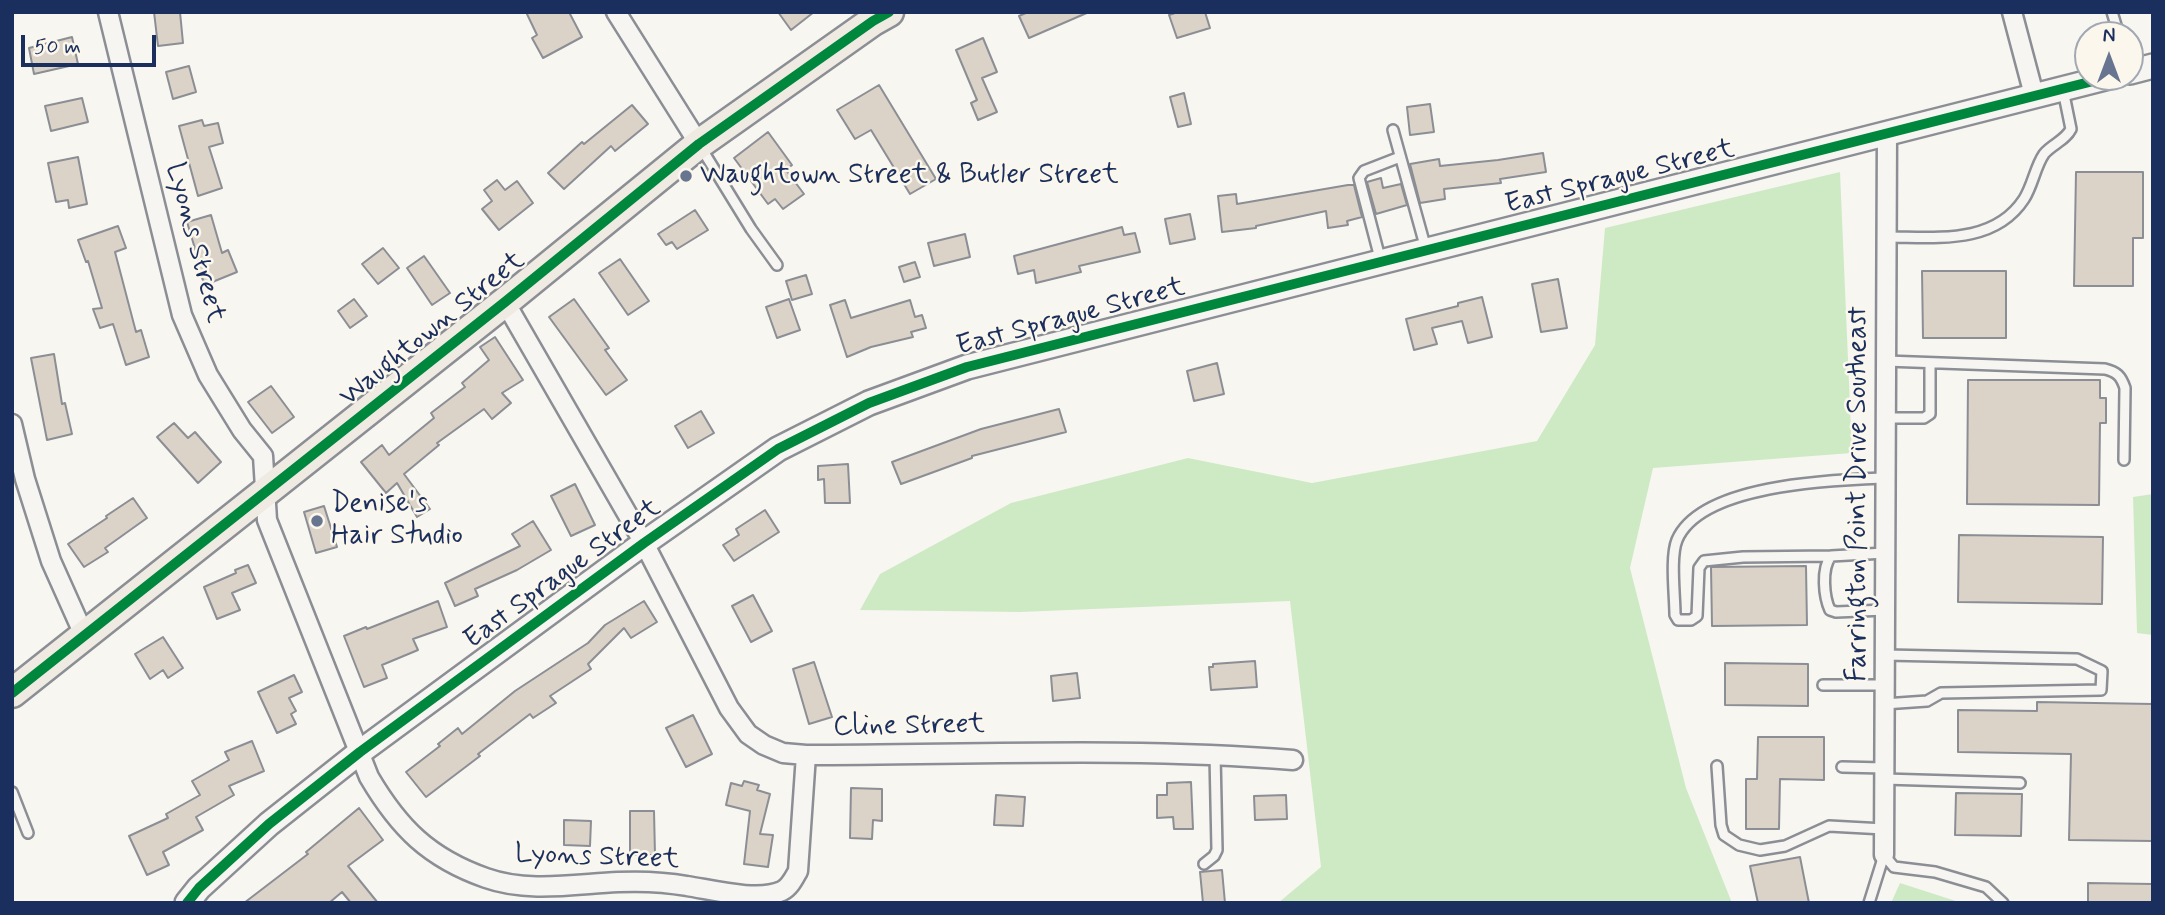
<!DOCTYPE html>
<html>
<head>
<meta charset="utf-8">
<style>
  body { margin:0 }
  #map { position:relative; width:2165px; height:915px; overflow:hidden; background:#f8f6f0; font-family:Mynerve,sans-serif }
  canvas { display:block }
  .frame { position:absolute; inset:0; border:14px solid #1b2f5e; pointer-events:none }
  .north { position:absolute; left:2074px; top:21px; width:70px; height:70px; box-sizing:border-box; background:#fbf7ec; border:2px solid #a1a7b3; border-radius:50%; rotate:0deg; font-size:19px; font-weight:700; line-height:28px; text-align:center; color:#1b2f5e }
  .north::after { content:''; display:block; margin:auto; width:24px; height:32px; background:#687591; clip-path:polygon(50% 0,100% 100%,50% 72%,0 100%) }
  .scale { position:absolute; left:21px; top:35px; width:135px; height:32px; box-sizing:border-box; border:4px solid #1b2f5e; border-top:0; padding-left:9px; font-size:21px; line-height:24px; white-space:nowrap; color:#1b2f5e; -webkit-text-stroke:5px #fbf7ec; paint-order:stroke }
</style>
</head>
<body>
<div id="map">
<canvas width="2165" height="915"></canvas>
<div class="frame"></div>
<div class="north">N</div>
<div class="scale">50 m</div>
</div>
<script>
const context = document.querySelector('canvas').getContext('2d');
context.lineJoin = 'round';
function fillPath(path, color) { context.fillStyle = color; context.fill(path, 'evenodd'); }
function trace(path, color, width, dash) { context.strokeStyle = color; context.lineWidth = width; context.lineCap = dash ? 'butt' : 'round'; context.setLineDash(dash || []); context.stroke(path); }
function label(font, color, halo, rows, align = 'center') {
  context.font = font + ' Mynerve,sans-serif'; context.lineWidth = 5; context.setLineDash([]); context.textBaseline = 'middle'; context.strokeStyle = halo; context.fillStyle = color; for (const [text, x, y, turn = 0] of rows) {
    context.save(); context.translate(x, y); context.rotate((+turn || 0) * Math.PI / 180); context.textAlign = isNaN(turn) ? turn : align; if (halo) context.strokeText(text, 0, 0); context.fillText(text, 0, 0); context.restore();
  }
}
fillPath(new Path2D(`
  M1840 172 1852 453 1653 468 1630 568 1686 788 1732 903H1278L1321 867 1290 601 1020 612 860 610 880 574 1011 503 1188 458 1312 483 1537 441 1595 345 1605 228Z
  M2153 494V635L2137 633 2133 497Z
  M1900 883 1962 903H1891Z`), '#ceeac5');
const building = new Path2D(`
  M154 12H180L183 43 158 46Z
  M526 12H569L582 37 543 58 532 38 537 35Z
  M778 12H814L791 30Z
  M1028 12H1089L1029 38 1019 16Z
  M1178 12H1205L1210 28 1177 38 1169 15Z
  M72 37 78 64 34 74 29 48Z
  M983 38 997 72 982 78 997 112 978 120 971 103 977 100 956 50Z
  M189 66 196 92 173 99 166 72Z
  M879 85 936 179 910 194 871 130 855 139 837 110Z
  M1184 93 1191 124 1178 127 1170 97Z
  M82 98 88 122 51 131 45 106Z
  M1430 104 1434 132 1410 135 1407 107Z
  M632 105 648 124 615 151 611 146 564 189 548 173 582 142 584 144Z
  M202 120 204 126 218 123 223 143 209 147 222 188 198 196 179 126Z
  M768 132 792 165 786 170 804 194 783 209 775 199 768 204 734 158Z
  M1543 153 1546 172 1500 179 1501 183 1444 189 1445 199 1420 203 1410 164 1439 159 1440 166 1498 160Z
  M78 157 87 204 69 208 68 200 56 202 48 163Z
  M2076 172H2143V238H2133V286H2074Z
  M1381 178 1383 188 1401 184 1407 205 1376 214 1367 182Z
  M497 180 505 190 517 181 533 203 499 230 482 209 492 201 484 190Z
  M1348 185H1354L1362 217 1347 221 1348 225 1328 228 1326 211 1256 226V228L1222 232 1218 196 1236 194 1237 204Z
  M695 210 708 230 677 249 672 242 666 245 658 234Z
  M1190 214 1195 239 1170 244 1165 219Z
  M211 215 222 253 228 250 237 272 205 285 196 263 199 262 187 222Z
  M118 226 126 248 115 252 136 332 141 330 149 357 126 365 113 324 100 328 93 309 102 308 88 261 86 262 78 240Z
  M1122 227 1124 235 1135 233 1140 252 1079 266 1081 272 1036 283 1034 270 1018 274 1014 256Z
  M965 234 970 257 934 266 928 243Z
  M383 248 399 268 378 284 362 264Z
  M424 256 450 293 432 305 407 268Z
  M620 259 649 301 628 315 599 273Z
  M915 262 920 277 904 282 899 267Z
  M1922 271H2006V338H1923Z
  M806 275 812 294 792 300 786 281Z
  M1558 279 1567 328 1541 332 1532 284Z
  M1482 297 1492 337 1468 343 1462 321 1432 328 1437 344 1414 350 1406 319 1458 306V303Z
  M354 299 367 316 350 328 338 311Z
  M574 299 609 348 605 350 627 380 606 395 549 317Z
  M789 299 800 330 777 338 766 307Z
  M845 300 851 318 910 300 915 317 922 315 926 328 911 332 913 337 871 347 847 357 830 305Z
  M495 337 523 380 502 393 511 403 492 419 484 409 437 443 439 445 404 474 430 509 417 517 397 483 386 493 361 462 382 445 389 455 434 418 431 413 465 387 462 383 489 360 480 347Z
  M54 354 62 404 65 403 72 434 47 440 31 358Z
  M1217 363 1224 394 1194 401 1187 371Z
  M1968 380H2100V398H2106V423H2100L2099 505 1967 504Z
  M271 386 294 417 272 433 248 402Z
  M1059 409 1066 432 972 456V458L901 484 892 462 981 429Z
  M701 411 714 433 688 448 675 426Z
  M174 423 188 438 195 432 221 462 198 483 157 437Z
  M848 464 850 503H825L824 479 818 480V466Z
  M575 484 595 525 571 536 551 496Z
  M133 498 147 518 105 548 108 552 84 567 68 544 107 518 106 516Z
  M324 506 337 547 316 553 304 512Z
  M765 510 779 532 734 561 723 545 739 535 736 529Z
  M533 521 551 550 517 570 475 589 478 596 455 606 445 583 520 546 512 534Z
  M1959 535 2103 537 2102 604 1958 602Z
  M248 565 256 583 232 593 240 610 217 619 204 587 236 573 235 570Z
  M1806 566 1807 625 1712 626 1711 567Z
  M753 595 772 631 751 642 732 606Z
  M438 601 447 627 413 639 418 650 382 665 387 678 364 687 344 636 366 627 367 629Z
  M644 601 657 622 631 638 624 628 588 664 591 669 550 696 556 703 533 718 530 714 478 754 480 756 426 797 406 772 440 746 438 744 458 728 462 734 515 691 588 643 605 625Z
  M163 637 183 668 168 678 163 670 150 679 135 654Z
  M1255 661 1257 687 1211 690 1209 667H1213V664Z
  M814 662 832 717 809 724 793 669Z
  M1725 663 1808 664V706L1725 705Z
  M1077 673 1080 698 1053 701 1051 676Z
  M294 675 302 692 289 698 296 711 291 714 296 724 277 733 258 692Z
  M2037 702 2153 704V841L2069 840 2071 754 1958 752V710L2037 711Z
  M693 715 712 754 686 767 666 728Z
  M1758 737H1824V780L1780 779 1779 829H1746V779H1757Z
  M252 741 264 771 229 786 234 795 196 817 203 830 163 852 169 865 147 875 129 836 168 818 166 814 200 795 192 781 229 760 225 752Z
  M744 781 759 785 757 790 770 794 760 834 773 835 768 867 744 864 750 811 726 805 731 783 742 786Z
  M1191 782 1193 829H1174L1173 817 1157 818V795H1167V783Z
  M851 788 882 789V821L873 820 872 839 850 838Z
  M1956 793 2022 794 2021 836 1955 835Z
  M996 795 1025 797 1023 826 994 825Z
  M1286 795 1287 819 1255 820 1254 796Z
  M359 808 383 840 348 866 378 903H351L342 892 329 903H244L308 854 306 852Z
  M630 811H654L655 855H630Z
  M564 820 591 821 590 846 564 845Z
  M1800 857 1809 903H1758L1750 866Z
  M1222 870 1225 903H1203L1200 872Z
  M2088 883 2153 884V903H2088Z`);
fillPath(building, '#dbd2c8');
trace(building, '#8b8e94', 2);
const service = new Path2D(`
  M2112 12 2119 35
  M1393 130 1426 249
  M700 146 751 229 777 265
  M1887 237C1936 237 1994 245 2024 199 2033 185 2035 167 2044 154 2052 144 2065 141 2071 129L2063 90
  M1381 262 1359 178 1364 171 1400 157
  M1886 361 2105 369C2117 372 2121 376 2125 388L2124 460
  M1886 418H1924L1930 414V363
  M1831 556 1743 557 1704 561 1699 568 1697 616 1691 620H1678L1675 615C1675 596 1670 557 1677 540 1701 484 1833 480 1886 478
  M1885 610 1836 612 1830 610C1824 597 1821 569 1831 556L1885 553
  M1823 685H1884
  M1884 704 1927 701 1941 693 2101 690 2102 671 2077 659 1885 655
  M1717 766 1721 825 1724 835 1739 845 1760 850 1785 846 1829 826 1884 829
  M1842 767 1884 768
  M1884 779 2020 783
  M12 792 28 833
  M1884 855 1894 867 1935 872 1986 887 2003 903
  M1204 864 1214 856 1217 850 1215 754
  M1869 903 1884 855`);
const minor = new Path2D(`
  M108 12 182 315 208 375 242 430 263 456 267 520 369 777C399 828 429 858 486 878 528 893 575 884 618 882 641 881 665 882 687 886 713 890 758 902 782 891 790 887 794 878 798 871L806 755
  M616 12 699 144
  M2012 12 2034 95
  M505 302 644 543 729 708 748 734 764 745 783 753 806 755C968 755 1131 747 1293 760
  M12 424 25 479 51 561 85 637
  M1884 855 1887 133`);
const tertiary = new Path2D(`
  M2130 72 2153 66
  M187 903 199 888 269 824 360 752 644 543 778 449 869 403 967 367 2109 77`);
const primary = new Path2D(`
  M12 693 505 302 699 144 873 21 889 12`);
trace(service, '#8b8e94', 14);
trace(minor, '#8b8e94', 23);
trace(tertiary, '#8b8e94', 28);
trace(primary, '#8b8e94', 33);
trace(service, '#f6f5f1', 9);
trace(minor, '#f6f5f1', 18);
trace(tertiary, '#f6f5f1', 23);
trace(primary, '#f0ebe2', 28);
trace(new Path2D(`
  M12 693 505 302 699 144 873 21 889 12
  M187 903 199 888 269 824 360 752 644 543 778 449 869 403 967 367 2109 77`), '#00873e', 10);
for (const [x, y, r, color] of [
  [686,176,7,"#687591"],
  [317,521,7,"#687591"]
]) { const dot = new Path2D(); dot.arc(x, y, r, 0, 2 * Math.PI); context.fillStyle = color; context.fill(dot); trace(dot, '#fbf7ec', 2.5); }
label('28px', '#1b2f5e', '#fbf7ec', [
  ["Waughtown Street & Butler Street",700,176],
  ["Denise's",331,505],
  ["Hair Studio",331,537]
], 'left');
label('28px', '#1b2f5e', '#fbf7ec', [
  ["East Sprague Street",1620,178,-14],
  ["Lyons Street",194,243,75],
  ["East Sprague Street",1071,318,-15],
  ["Waughtown Street",433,330,-39],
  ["Farrington Point Drive Southeast",1859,494,-90],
  ["East Sprague Street",563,575,-36],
  ["Cline Street",909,727,-1],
  ["Lyons Street",597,858,2]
]);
</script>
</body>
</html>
